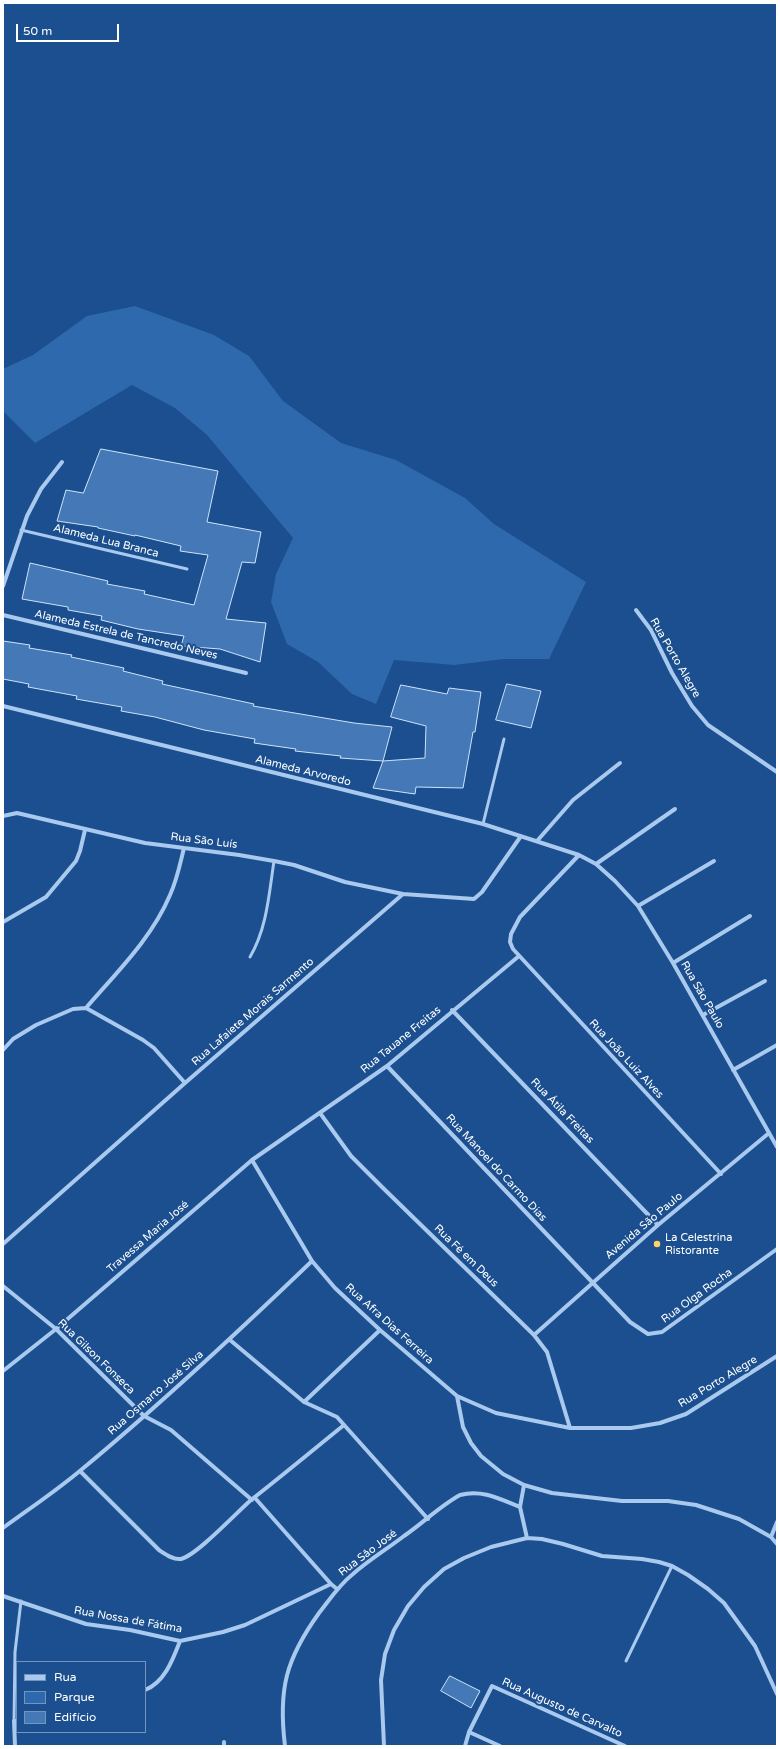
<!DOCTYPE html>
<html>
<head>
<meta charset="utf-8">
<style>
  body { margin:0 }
  #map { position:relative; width:780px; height:1749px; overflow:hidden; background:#1b4f8f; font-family:"Varela Round",sans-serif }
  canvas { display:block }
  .frame { position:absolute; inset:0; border:4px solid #fff; pointer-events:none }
  .legend { position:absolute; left:16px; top:1661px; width:130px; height:72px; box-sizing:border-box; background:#1b4f8f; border:1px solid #7695bc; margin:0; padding:5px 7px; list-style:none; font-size:12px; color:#fff }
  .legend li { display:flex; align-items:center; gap:8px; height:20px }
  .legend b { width:20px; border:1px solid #7695bc }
  .scale { position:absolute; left:16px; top:24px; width:103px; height:18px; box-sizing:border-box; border:2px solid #fff; border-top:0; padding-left:5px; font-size:12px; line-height:14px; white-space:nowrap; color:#fff; -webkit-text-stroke:3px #1b4f8f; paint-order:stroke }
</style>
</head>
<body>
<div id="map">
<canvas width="780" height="1749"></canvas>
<div class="frame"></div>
<ul class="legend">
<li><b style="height:5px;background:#a9c9ee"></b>Rua</li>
<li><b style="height:11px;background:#2e69ad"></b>Parque</li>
<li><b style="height:11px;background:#4478b7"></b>Edifício</li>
</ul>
<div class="scale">50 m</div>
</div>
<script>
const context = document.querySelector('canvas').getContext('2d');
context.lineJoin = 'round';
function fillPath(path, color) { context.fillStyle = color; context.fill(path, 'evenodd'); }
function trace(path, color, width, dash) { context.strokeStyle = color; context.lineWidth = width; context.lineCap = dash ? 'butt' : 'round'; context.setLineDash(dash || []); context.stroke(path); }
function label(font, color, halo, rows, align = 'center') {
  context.font = font + ' "Varela Round",sans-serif'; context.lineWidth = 4; context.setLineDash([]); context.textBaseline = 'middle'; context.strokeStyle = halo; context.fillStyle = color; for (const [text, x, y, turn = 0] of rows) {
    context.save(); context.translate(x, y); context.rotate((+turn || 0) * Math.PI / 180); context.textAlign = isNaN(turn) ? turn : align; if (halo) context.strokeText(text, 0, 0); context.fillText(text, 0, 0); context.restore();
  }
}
fillPath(new Path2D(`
  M135 306 214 335 249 356 283 401 341 443 396 460 465 498 494 524 586 582 549 659H504L454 665 394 660 376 704 352 694 318 662 287 644 271 602 276 574 293 538 207 435 175 408 132 385 35 443 3 411V369L33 355 87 316Z`), '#2e69ad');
const building = new Path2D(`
  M101 449 218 471 207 522 261 532 255 563 242 562 226 619 266 623 260 662 220 649 181 646 184 636 138 629 101 620 102 616 68 610V607L22 599 30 563 108 581 107 584 145 591 144 594 194 605 208 555 180 551 181 546 135 535V536L98 528V527L57 521 66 490 83 493Z
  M3 641 30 645 29 648 72 655 71 657 124 668 123 671 163 681 162 684 254 704 253 706 354 723 392 727 383 761 340 758 341 756 295 751 296 749 254 743 255 739 204 730 155 717 121 711 122 707 76 699 77 696 28 687 29 684 3 679Z
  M507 684 541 691 531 728 496 720Z
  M401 685 447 694 449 688 481 692 475 732H473L463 788 416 787 415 794 373 788 383 761 425 758 426 726 391 717Z
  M450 1676 480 1691 471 1708 441 1691Z`);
fillPath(building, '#4478b7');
trace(building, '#cfe3fa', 1);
trace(new Path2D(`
  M21 530 187 569
  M483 824 504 739
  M250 957C267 928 269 894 274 861
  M626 1661 672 1566
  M14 1721 15 1652 21 1601`), '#a9c9ee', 3);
trace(new Path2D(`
  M3 586 27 516 41 489 62 462
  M636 610 651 630 672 673 692 706 708 725 777 772
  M3 615 246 673
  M3 706 483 824 579 855 596 864 615 881 638 906 673 963 777 1147
  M3 816 17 813 145 843 239 855 274 861 294 865 345 882 403 894
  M537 841 573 800 620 763
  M579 855 520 917 511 934 510 942 513 949 721 1174
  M596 864 675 809
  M638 906 714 861
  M3 922 46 897 76 861 80 851 85 830
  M673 963 750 916
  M86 1008C116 973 152 938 170 895 177 880 180 864 184 848
  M452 1010 658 1225
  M703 1015 765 981
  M3 1050 13 1039 36 1025 73 1009 86 1008 143 1040 154 1048 185 1083
  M387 1066 630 1322 648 1334 662 1332 777 1249
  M733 1070 777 1045
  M320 1113 351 1156 383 1188 534 1335 547 1352 570 1428
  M252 1160 312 1261 335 1288 380 1330 457 1396 463 1427 471 1443 481 1456 503 1474 524 1485 552 1493 622 1501H668L696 1505 739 1519 771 1537 777 1544
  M3 1244 185 1083 403 894 474 899 482 892 521 836
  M3 1286 56 1329 144 1416 171 1430 252 1500
  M534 1335 658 1225 769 1133
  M230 1340 304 1402 337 1417 428 1519
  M3 1371 56 1329 252 1160 387 1066 519 956
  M457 1396 496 1413 570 1428H631L660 1423 686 1414 777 1356
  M304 1402 380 1330
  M80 1471 159 1550C165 1554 173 1560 181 1559 197 1555 236 1513 251 1500 283 1475 313 1450 344 1425
  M524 1485 520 1507 527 1538
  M255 1498 331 1584
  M3 1528C29 1509 56 1491 81 1470 161 1404 237 1333 312 1261
  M771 1537 777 1522
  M3 1596 86 1624 130 1630 180 1641 223 1632 245 1625 331 1584 337 1589
  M145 1690C165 1682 173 1659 180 1641
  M469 1732 500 1746
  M224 1742V1746
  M15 1746 14 1721H17
  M285 1746C278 1689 286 1659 319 1613 330 1599 339 1585 353 1574 369 1560 387 1549 404 1536 423 1523 440 1506 460 1495 482 1489 500 1499 520 1507
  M384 1746 381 1680 385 1654 394 1630 408 1606 424 1587 444 1569 464 1558 491 1547 527 1538 542 1539 563 1544 602 1556 642 1559 659 1562 672 1566 688 1575 708 1589 724 1603 755 1646 777 1694
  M465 1746 469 1732 492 1686 625 1746`), '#a9c9ee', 4);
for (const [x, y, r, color] of [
  [657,1244,4,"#ffd166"]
]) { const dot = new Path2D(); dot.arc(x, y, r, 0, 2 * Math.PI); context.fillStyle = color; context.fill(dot); trace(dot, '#1b4f8f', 1.5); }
label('11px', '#fff', '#1b4f8f', [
  ["Alameda Lua Branca",106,541,14],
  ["Alameda Estrela de Tancredo Neves",126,635,13],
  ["Rua Porto Alegre",675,658,60],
  ["Alameda Arvoredo",303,771,14],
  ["Rua São Luís",204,841,7],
  ["Rua São Paulo",702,995,60],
  ["Rua Lafaiete Morais Sarmento",253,1012,-41],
  ["Rua Tauane Freitas",401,1040,-39],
  ["Rua João Luiz Alves",626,1059,47],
  ["Rua Átila Freitas",562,1111,46],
  ["Rua Manoel do Carmo Dias",496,1168,47],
  ["Avenida São Paulo",644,1226,-40],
  ["Travessa Maria José",148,1237,-41],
  ["Rua Fé em Deus",466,1256,44],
  ["Rua Olga Rocha",697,1296,-36],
  ["Rua Afra Dias Ferreira",389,1324,42],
  ["Rua Gilson Fonseca",96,1357,44],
  ["Rua Porto Alegre",718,1382,-31],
  ["Rua Osmarto José Silva",156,1393,-41],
  ["Rua Sâo José",368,1553,-37],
  ["Rua Nossa de Fátima",128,1620,10],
  ["Rua Augusto de Carvalto",562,1708,24]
]);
label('11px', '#fff', '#1b4f8f', [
  ["La Celestrina",665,1238],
  ["Ristorante",665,1251]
], 'left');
</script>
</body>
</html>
